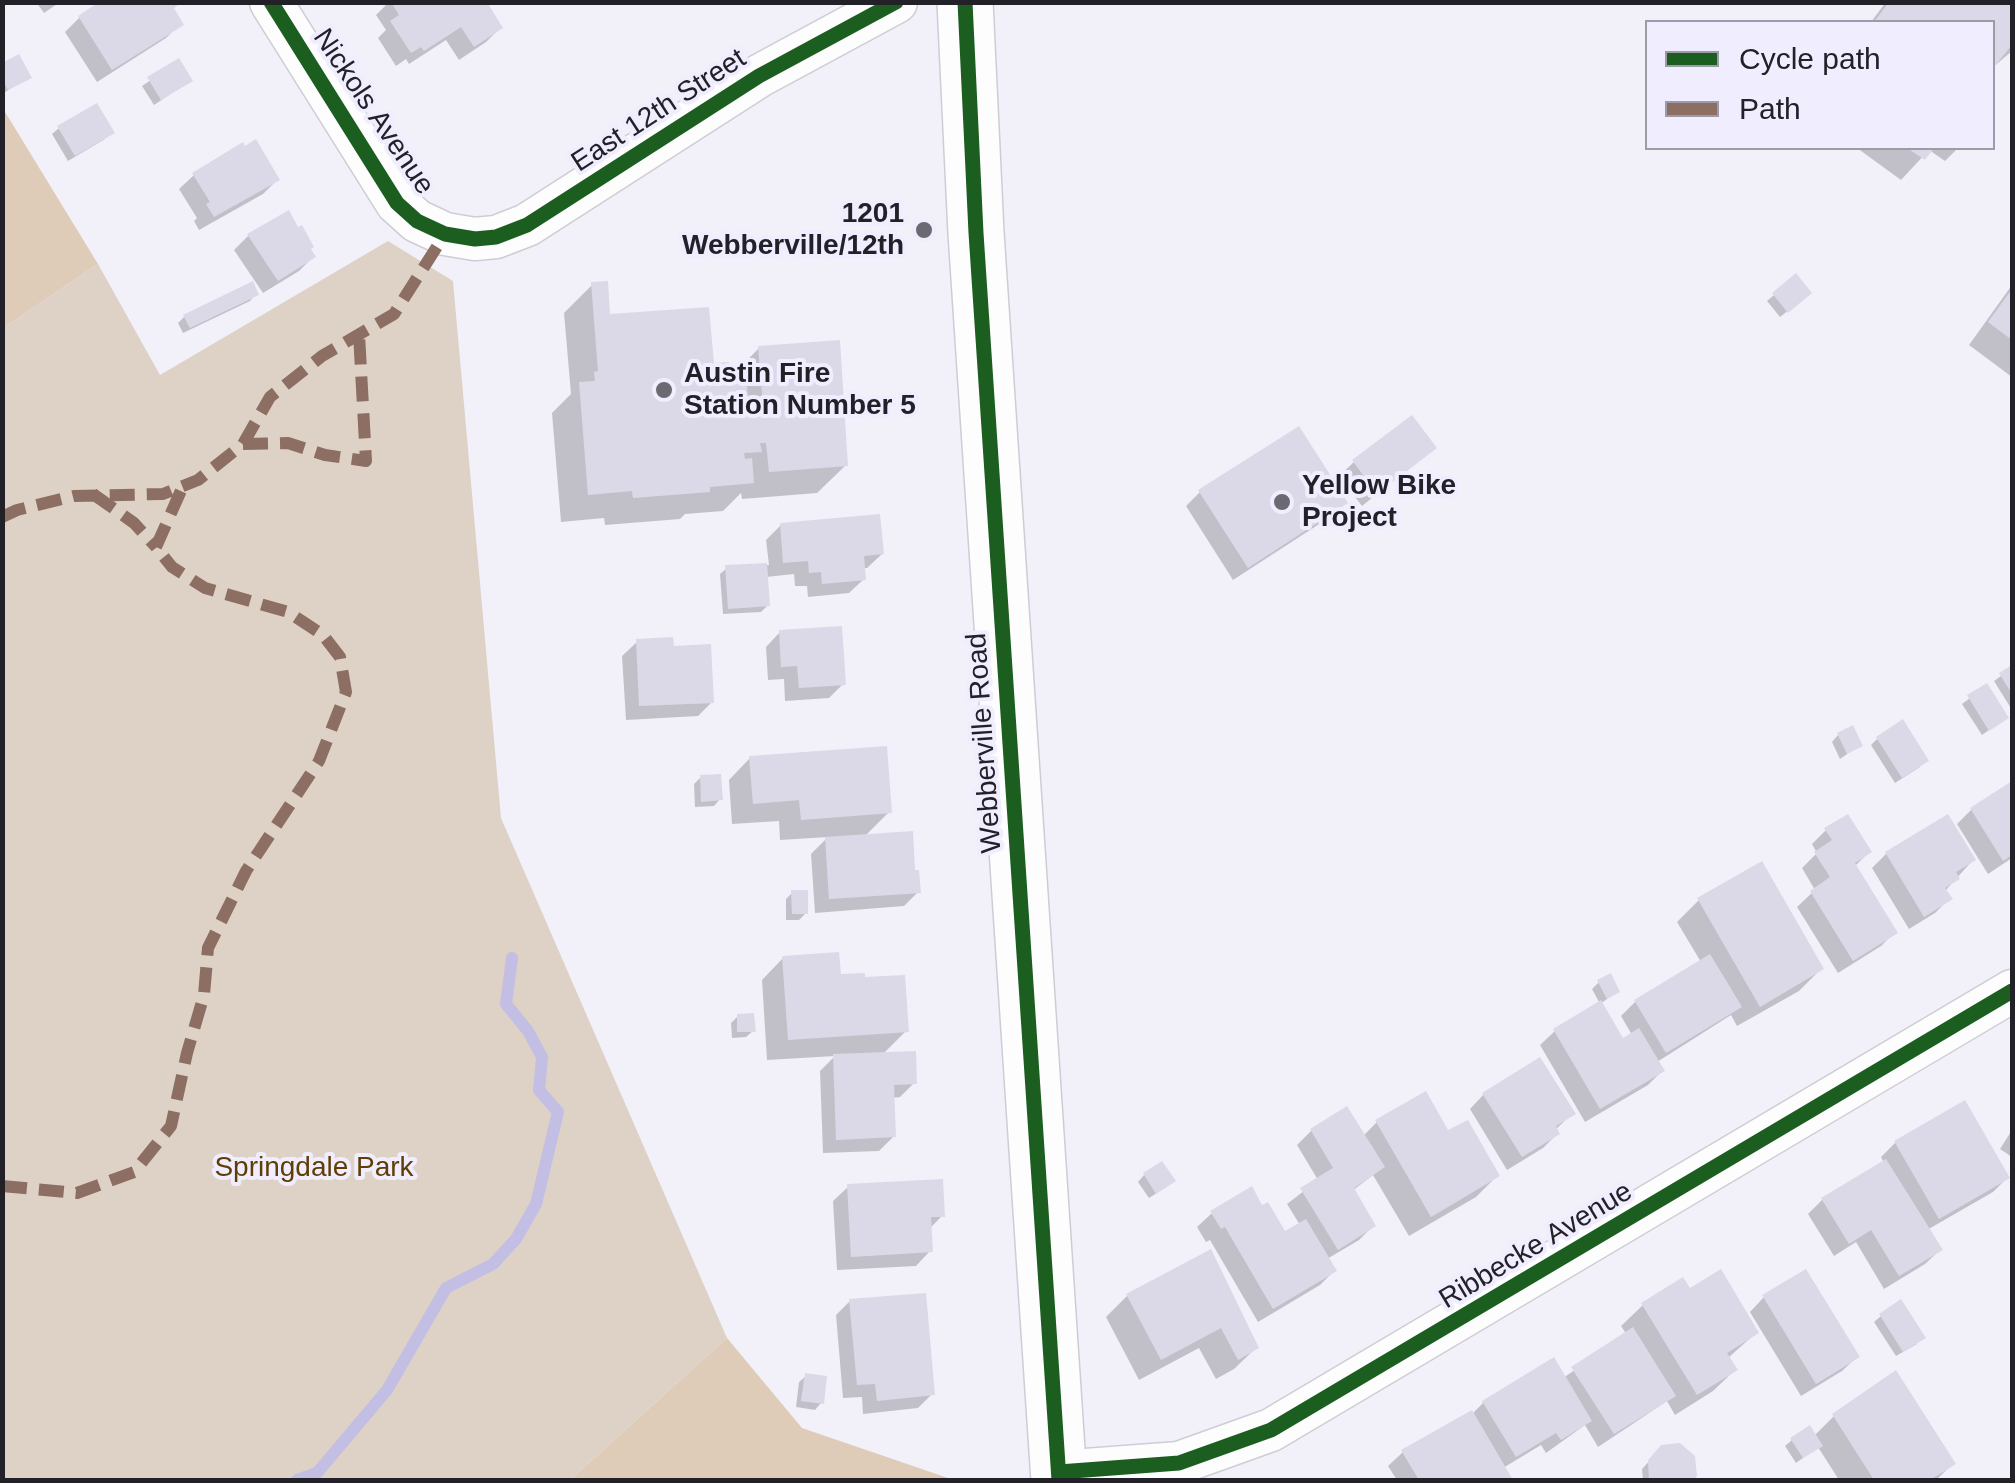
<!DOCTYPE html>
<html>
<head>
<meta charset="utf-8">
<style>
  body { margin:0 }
  #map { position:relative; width:2015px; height:1483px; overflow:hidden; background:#f2f1fa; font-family:Helvetica,sans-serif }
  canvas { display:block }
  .frame { position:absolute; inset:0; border:5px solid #222128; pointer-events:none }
  .legend { position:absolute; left:1645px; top:20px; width:350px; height:130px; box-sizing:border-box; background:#efedfe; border:2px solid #9d9ba8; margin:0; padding:12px 18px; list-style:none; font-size:30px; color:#222128 }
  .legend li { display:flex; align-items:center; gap:20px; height:50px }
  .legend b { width:50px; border:2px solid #9d9ba8 }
</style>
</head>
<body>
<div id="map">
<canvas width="2015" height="1483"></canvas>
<div class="frame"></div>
<ul class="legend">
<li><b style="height:12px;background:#1b5e20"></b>Cycle path</li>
<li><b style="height:12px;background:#8d6e63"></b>Path</li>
</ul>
</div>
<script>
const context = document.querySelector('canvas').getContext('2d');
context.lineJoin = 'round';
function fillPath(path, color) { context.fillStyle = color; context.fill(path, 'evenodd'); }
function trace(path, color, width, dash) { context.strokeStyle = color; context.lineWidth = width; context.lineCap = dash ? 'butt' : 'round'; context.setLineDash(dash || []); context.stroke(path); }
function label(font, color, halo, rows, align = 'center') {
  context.font = font + ' Helvetica,sans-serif'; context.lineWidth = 8; context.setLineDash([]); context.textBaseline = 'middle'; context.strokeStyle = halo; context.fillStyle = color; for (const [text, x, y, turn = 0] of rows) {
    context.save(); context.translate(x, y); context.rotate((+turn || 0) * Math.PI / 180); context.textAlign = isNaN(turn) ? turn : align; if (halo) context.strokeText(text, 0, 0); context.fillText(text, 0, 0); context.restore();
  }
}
fillPath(new Path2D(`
  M388 241 453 281 501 818 727 1338 570 1480H3V328L98 264 160 375Z`), '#ded2c7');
fillPath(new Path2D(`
  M2 107 98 264 3 328H2Z
  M727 1338 802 1428 954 1480H570Z`), '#dfccb8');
fillPath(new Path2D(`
  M36 2H60L44 13Z
  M389 2H484L500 28 486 42 459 60 446 40 409 64 406 59 396 66 378 38 386 30 376 15Z
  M1886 2H2012V51L1992 68V22H1871Z
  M171 9 180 24 166 38 97 82 65 32 80 17Z
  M178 62 190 81 154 105 142 86Z
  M2 66 29 77 2 94Z
  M59 128 105 139 68 161 52 134Z
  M1857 148H1958L1945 161 1929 150 1901 180Z
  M194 175 277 180 263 194 199 230 194 221 197 218 179 189Z
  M288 213 313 257 299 271 263 293 234 250 248 236Z
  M592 285 608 317 711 366 728 380 759 348 846 465 817 493 742 499 741 493 723 511 685 514 680 519 605 525 604 518 561 522 552 413 571 394 564 313Z
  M2012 285V377L1969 345Z
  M256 294 250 301 183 333 178 323 184 317Z
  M1774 295 1803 299 1780 317 1767 301Z
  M1434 448 1362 506 1339 476 1354 462Z
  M1200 492 1345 503 1330 517 1233 580 1186 506Z
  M781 525 882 554 867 568H863L864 579 849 593 808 597 807 586H795L794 574 766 577 768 605 761 612 723 614 720 574 727 568 769 565 766 540Z
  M780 632 843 684 829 698 785 701 784 679 768 680 766 647Z
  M637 642 672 649 712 702 698 716 626 720 622 656Z
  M2012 668V710L1994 681Z
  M1986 686 2006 718 1982 735 1962 704Z
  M1838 735 1860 745 1840 759 1832 742Z
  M1877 739 1920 767 1895 783 1871 745Z
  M750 758 889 812 864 837 913 872 918 892 904 906 815 913 811 854 828 837 780 840 779 821 732 824 729 780Z
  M701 777 720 799 714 806 695 807 694 784Z
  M2012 784V858L1988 874 1957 824 1971 810Z
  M1826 830 1869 852 1854 867 1895 932 1881 946 1838 973 1797 907 1815 890 1802 868 1817 853 1812 844Z
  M1886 854 1973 860 1945 891 1949 899 1935 913 1909 929 1872 868Z
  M792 893 806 913 799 920H786V899Z
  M1699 900 1821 969 1799 991 1737 1026 1731 1015 1657 1062 1662 1071 1648 1085 1585 1122 1540 1045 1555 1031 1600 1004 1592 989 1599 982 1617 992 1600 1004 1622 1041 1632 1035 1621 1016 1635 1002 1701 962 1677 922Z
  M783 958 839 977 863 980 906 1031 883 1054 914 1083 900 1097 892 1098 894 1136 879 1151 823 1153 820 1071 835 1056 767 1060 762 980Z
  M738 1016 753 1031 746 1037 732 1038 731 1023Z
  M1484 1094 1572 1114 1555 1130 1557 1134 1543 1148 1507 1170 1470 1109Z
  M1377 1122 1448 1134 1497 1176 1476 1197 1409 1236 1373 1175 1352 1191 1373 1226 1359 1240 1327 1259 1334 1271 1320 1285 1258 1322 1210 1240 1206 1242 1197 1227 1212 1213 1262 1209 1285 1234 1300 1225 1287 1204 1318 1180 1297 1145 1311 1131 1363 1136Z
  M2012 1130V1157L2000 1149Z
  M1895 1143 2007 1178 1993 1192 1927 1230 1940 1250 1925 1264 1884 1289 1856 1242 1834 1256 1808 1214 1822 1200 1884 1163 1881 1157Z
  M1144 1175 1166 1187 1149 1198 1138 1182Z
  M848 1187 942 1216 929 1229 930 1251 916 1266 837 1270 833 1201Z
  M1210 1252 1256 1348 1234 1369 1216 1379 1199 1348 1139 1380 1106 1317 1127 1296Z
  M1689 1291 1756 1333 1728 1358 1735 1370 1713 1391 1675 1415 1667 1401 1598 1447 1585 1425 1546 1453 1541 1445 1503 1468 1510 1480H1397L1388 1466 1403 1452 1472 1414 1483 1403 1563 1378 1627 1335 1621 1326 1643 1305Z
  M1764 1297 1857 1357 1842 1371 1801 1396 1750 1312Z
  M850 1301 932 1394 918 1408 863 1414 862 1397 843 1398 836 1315Z
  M1881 1316 1917 1344 1896 1356 1874 1322Z
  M806 1376 821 1403 815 1410 796 1407 799 1382Z
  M1834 1416 1953 1464 1936 1480H1839L1818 1447 1796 1463 1785 1446 1792 1440 1814 1436Z
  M1655 1455 1694 1475 1690 1480H1643L1642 1469Z`), '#0003');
trace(new Path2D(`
  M297 1480 317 1473 387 1390 446 1288 493 1264 516 1239 536 1204 558 1112 539 1090 542 1057 528 1031 506 1004 512 958`), '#c3bee4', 12);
fillPath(new Path2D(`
  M99 2H177L178 5 174 8 184 25 112 70 78 16Z
  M391 2H487L503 28 474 47 461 27 424 51 421 47 411 53 390 21 399 15Z
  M1889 2H2012V45L1992 69V22H1874Z
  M19 54 32 78 8 90 2 79V63Z
  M179 58 193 81 161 100 147 77Z
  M97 103 115 133 75 156 57 126Z
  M256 139 280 180 214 217 206 204 210 202 192 173 243 142 245 146Z
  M1907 148H1934L1925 160Z
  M289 210 298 227 302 225 314 247 311 249 316 257 278 281 247 234Z
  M1796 273 1812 293 1788 313 1772 293Z
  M253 281 259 295 190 328 183 315Z
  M608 281 610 314 709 307 714 363 729 362 730 378 746 377 748 398 741 399V406L763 405 758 346 840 340 848 466 769 472 766 443H760L762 452 744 453 745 459 752 458 754 483 710 487V492L633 498 632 491 588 495 579 382 595 381 594 372 598 371 591 282Z
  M2012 289V340L1988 322Z
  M1412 415 1437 448 1377 494 1352 460Z
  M1299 426 1348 503 1248 568 1198 490Z
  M880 514 884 554 864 556 866 580 822 584 821 572 809 573 808 561 783 563 780 523Z
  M767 563 770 606 728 609 725 565Z
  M842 626 846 685 799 688 797 666 781 667 779 630Z
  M673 637 674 646 711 644 714 703 639 706 636 639Z
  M2012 665V694L1999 673Z
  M1987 683 2009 718 1989 731 1967 695Z
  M1903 719 1929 761 1902 778 1876 737Z
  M1853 725 1863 746 1847 754 1837 733Z
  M887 746 892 813 801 820 799 800 753 804 749 756Z
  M721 774 723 800 701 802 700 775Z
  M2012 781V855L2003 861 1970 808Z
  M1848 814 1872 852 1855 863 1898 933 1853 961 1810 891 1830 877 1814 852 1832 840 1824 828Z
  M1948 814 1976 860 1956 872 1960 879 1945 888 1953 899 1924 917 1885 852Z
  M913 831 915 870H919L921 893 829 899 825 837Z
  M1762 861 1824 969 1760 1007 1697 898Z
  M791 890H808V914H792Z
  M839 952 841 974 865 973V977L905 975 909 1032 788 1040 782 956Z
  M1710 954 1742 1007 1666 1053 1634 1000Z
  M1611 973 1620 992 1607 999 1597 980Z
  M1601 1000 1623 1038 1639 1028 1665 1071 1600 1109 1553 1029Z
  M754 1013 756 1032H737V1014Z
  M916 1051 917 1084 894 1085 896 1137 836 1140 833 1054Z
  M1540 1057 1576 1114 1556 1126 1560 1134 1522 1157 1482 1093Z
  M1426 1091 1448 1130 1468 1120 1500 1176 1431 1217 1375 1120Z
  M1965 1100 2010 1178 1939 1219 1894 1141Z
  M1347 1106 1385 1167 1354 1188 1376 1226 1338 1250 1300 1188 1333 1168 1310 1129Z
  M1886 1159 1943 1250 1899 1276 1871 1230 1849 1244 1821 1198Z
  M1162 1161 1176 1181 1156 1194 1143 1173Z
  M943 1179 945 1217H931L933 1252 851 1257 847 1184Z
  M1252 1186 1262 1205 1268 1202 1285 1231 1306 1219 1337 1271 1273 1309 1225 1227 1221 1229 1210 1211Z
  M1211 1249 1259 1348 1238 1360 1221 1328 1161 1360 1126 1294Z
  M1721 1269 1759 1333 1727 1353 1738 1370 1697 1395 1641 1303 1683 1277 1690 1288Z
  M1806 1269 1860 1357 1816 1384 1762 1295Z
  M926 1293 935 1395 877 1401 875 1384 857 1385 849 1299Z
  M1901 1299 1926 1338 1903 1352 1879 1314Z
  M1633 1327 1676 1396 1614 1434 1571 1367Z
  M1554 1357 1592 1421 1561 1440 1556 1433 1516 1457 1482 1401Z
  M1896 1370 1956 1464 1930 1480H1874L1832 1414Z
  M805 1373 827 1376 824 1404 801 1401Z
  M1472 1410 1513 1480H1419L1401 1450Z
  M1810 1425 1823 1446 1803 1458 1790 1438Z
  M1680 1443 1695 1456 1697 1476 1693 1480H1649L1648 1460 1661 1445Z`), '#dbd9e7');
const street = new Path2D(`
  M271 2 397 203 417 221 445 234 475 239 496 237 527 225 759 76 896 2
  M1059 1472 1179 1463 1271 1430 2012 991`);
const secondary = new Path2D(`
  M965 2 976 233 1059 1480`);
trace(street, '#cecdd5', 45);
trace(secondary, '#cecdd5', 58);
trace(street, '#fdfdfe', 42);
trace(secondary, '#fdfdfe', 55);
trace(new Path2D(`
  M243 444 288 443 325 455 366 461 359 334
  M93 494 134 523 156 547
  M2 517 17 510 74 496 163 494 198 480 243 444 270 397 322 356 394 314 445 234
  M2 1186 77 1193 134 1172 171 1126 187 1053 204 995 208 948 246 871 319 761 346 692 340 657 323 635 288 612 205 588 172 567 156 547 183 486`), '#8d6e63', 12, [25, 12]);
trace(new Path2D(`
  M271 2 397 203 417 221 445 234 475 239 496 237 527 225 759 76 896 2
  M965 2 976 233 1059 1480
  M1059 1472 1179 1463 1271 1430 2012 991`), '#1b5e20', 15);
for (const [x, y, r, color] of [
  [924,230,10,"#6b6a72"],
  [664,390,10,"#6b6a72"],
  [1282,502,10,"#6b6a72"]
]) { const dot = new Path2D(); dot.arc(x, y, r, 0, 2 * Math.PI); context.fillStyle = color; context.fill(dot); trace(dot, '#efedfe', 4); }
label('28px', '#222128', '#efedfe', [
  ["East 12th Street",659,111,-33],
  ["Nickols Avenue",373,112,56],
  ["Webberville Road",985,743,-94],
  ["Ribbecke Avenue",1536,1246,-31]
]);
label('bold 28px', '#222128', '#efedfe', [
  ["1201",904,214,"right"],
  ["Webberville/12th",904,246,"right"],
  ["Austin Fire",684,374],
  ["Station Number 5",684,406],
  ["Yellow Bike",1302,486],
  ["Project",1302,518]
], 'left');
label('28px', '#5f3d04', '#efedfe', [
  ["Springdale Park",314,1168]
]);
</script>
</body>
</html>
